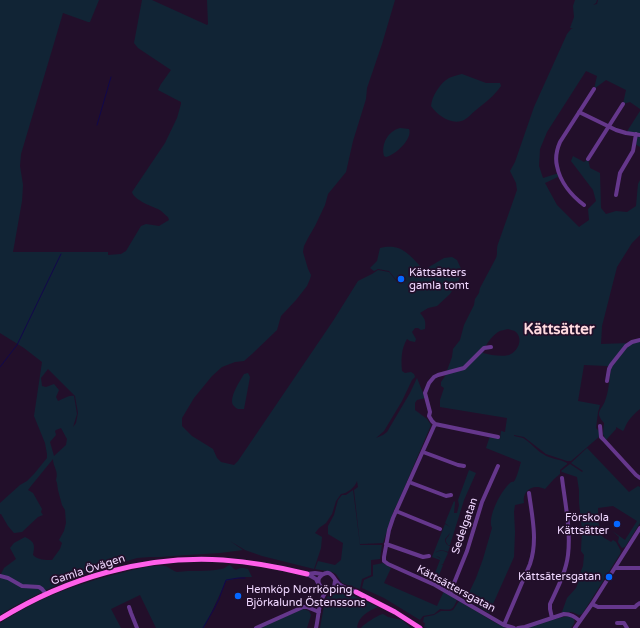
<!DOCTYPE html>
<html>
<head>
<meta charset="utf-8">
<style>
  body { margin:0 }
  canvas { display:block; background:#220f2a }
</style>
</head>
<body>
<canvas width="640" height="628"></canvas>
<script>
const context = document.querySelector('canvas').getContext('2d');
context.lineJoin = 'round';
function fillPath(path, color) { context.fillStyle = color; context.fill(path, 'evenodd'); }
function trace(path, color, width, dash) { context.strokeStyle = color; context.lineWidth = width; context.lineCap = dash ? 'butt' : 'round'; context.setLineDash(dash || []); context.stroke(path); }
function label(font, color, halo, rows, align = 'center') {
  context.font = font + ' "Varela Round",sans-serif'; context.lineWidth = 3.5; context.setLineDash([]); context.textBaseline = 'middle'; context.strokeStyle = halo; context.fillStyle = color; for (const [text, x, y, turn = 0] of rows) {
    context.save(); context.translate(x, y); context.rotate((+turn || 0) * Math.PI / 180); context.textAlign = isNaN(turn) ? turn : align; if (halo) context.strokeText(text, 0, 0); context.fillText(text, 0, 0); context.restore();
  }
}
fillPath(new Path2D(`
  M0 0H99L90 22H88L63 13 21 154 20 166 23 185 22 201 13 252H108V255L121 254 126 251 141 226 146 224 159 226 169 220 168 217C165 215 162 211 158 209 151 206 134 200 132 192L165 143 177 118 181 104V102L158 90 161 84 171 70 138 48 134 43 142 0H152L207 25 208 24 207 0H395L382 44 367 88 366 99 353 141 346 172 328 194 325 205 315 226 308 238 304 246 303 252 308 269 311 275 310 279 307 286 296 300 281 316 277 330 252 354 244 361 235 362 222 367 212 376 194 398 182 418V426L192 436 213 449 217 458 221 462 234 465 238 461 333 321 358 281 372 274 378 270 389 272 398 283 409 280 398 282 389 271 378 269 374 271 370 268 377 261 380 248C402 243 409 255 423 269L418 276 414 278 418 276 424 270 444 258 452 257 457 260 462 271 459 280 450 294 437 306 428 308 420 313C425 319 426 321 425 329L421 330 418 328H415L412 332 416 339 415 342 410 341 407 339C401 349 401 360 402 371L405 373 411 372 414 374 415 377 412 380 402 401 384 431 376 438 383 435 387 432 410 393 417 378 425 398 417 400 415 403V410L427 419 431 425 399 500 394 510 383 543 360 544 354 490 358 487 357 481C355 487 348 493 341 494L336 501 332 514 326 523 319 528 315 533 322 537 321 548 314 569 262 556 245 550 230 541 243 550 220 553 187 555 160 557H150L137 558 80 575 44 591 11 608 0 615V576L4 568 16 559 10 548 14 543 25 537C35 542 35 545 33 555 38 560 45 560 52 560L60 549 62 543 59 540 64 531 66 523 65 510 62 505 58 490 57 483 56 480C59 471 53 467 53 459L31 486 28 490 33 493 42 509 41 512 43 515 38 517 22 532 14 533 8 526 1 514H0V503L20 485 27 481 34 474 47 458V454L45 443 34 416 42 362 24 348 0 333ZM48 369 75 396 78 413 76 423 73 427 77 414 74 396C68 395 64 399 58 401L56 397 59 390 54 384 46 387 42 386 41 378ZM61 428 67 439 66 445 54 456 50 442 56 435 55 431 56 430Z
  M575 0H597L596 3 593 5 597 4 598 0H640V109L630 102 623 104 626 90 606 80 594 89 597 76 586 71 547 132 540 149 539 166 543 178 559 173 560 176 545 183 557 205 579 227 589 220 588 209 596 201 593 190 571 161 573 156 584 162 588 159 590 168 600 173 601 208 606 214 616 211 627 212 636 206 638 184 640 180V235L632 243 617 267 602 326 601 344 630 343 640 340V409C635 413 629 419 626 425 625 427 624 430 623 431L616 427V429L606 440 603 434 604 423C602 421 600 418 599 415 598 411 604 405 605 401 609 391 609 380 611 369L607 366 584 365 578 401 600 405 598 412 596 428 599 431 600 436 571 461H567L546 454 524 437 514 435V436L523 438 526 440C532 444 537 451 543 454 550 459 560 459 567 463V464L560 470V474L554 479 545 489C542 488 540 487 538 487 529 486 522 494 524 503L515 505 514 512 515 532 514 557 489 613 466 599 476 578 483 559 492 528C487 517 501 491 510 483 514 480 512 484 515 480 518 474 519 468 521 462L486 448 490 436 500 439 501 431 505 432 507 418 440 407V400L444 388 441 386V382L445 376 452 357 453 349 460 340 464 325 474 305 475 299 479 293 480 288 496 258C498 253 496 249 498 244L517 190 516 183 510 171 515 162 534 107 567 34 571 29 573 28H570L574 17 573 6ZM508 329C510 330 514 330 516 332 524 340 517 352 509 355 500 357 491 355 483 353 485 345 491 337 498 332 501 330 505 330 508 329Z
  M462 74 486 83H500L501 86C494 96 486 102 476 110 472 113 468 118 464 120 452 126 437 115 431 106 432 96 440 83 449 78 453 76 458 75 462 74Z
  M640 111V147L635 144 636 134 626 133Z
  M400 128 409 129C413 139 395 155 386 157L384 156C381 144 388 131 400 128Z
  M248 373 250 377 244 409H238C237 409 234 406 233 405 229 397 240 381 244 374Z
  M587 448 629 492 638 486 640 487V523L625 547 622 548 618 542 619 537 612 531 625 540 637 521 613 506 598 508C598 514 598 532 603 537 605 539 609 540 611 542L613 540 616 542 621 551 620 554 586 608 582 614 579 615 572 612H562L567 598 576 588 578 583 579 576 583 566 584 555 581 551 582 529 579 503V490L577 477 562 472 561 471 570 464 582 472 583 471 571 463Z
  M469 470 476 473 464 500 450 545H448C443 538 448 539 450 533L445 539C445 542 446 545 450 546L448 552C443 550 439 549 435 553L436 556 441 559 439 557 436 556 435 553C440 550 443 550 448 553L443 564H441L443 565 436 583 432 581 440 560 432 557 445 524 450 527 445 523 454 501 455 502 454 513H457L459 505 458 500Z
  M353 490 360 545H382L380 559 371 560V575L362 579 360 589 342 583 336 574 332 572 315 569 318 561 335 565 341 560 343 543 328 534V526L334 515 338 500 342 495H346Z
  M383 563 391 568 384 583 437 606 444 591 457 600C452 611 452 610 440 609L434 614 423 616 420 620 384 598 362 588 364 580 373 576V565Z
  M230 565 234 569 236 570C241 567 243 568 248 569L252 577H243L226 581 204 628H156L140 595 111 609 121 628H0V623C39 598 76 584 121 573 135 570 149 565 164 566 168 566 173 571 177 572 192 570 207 572 221 569 225 569 226 566 230 565Z
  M337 593 352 595 378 607C368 611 359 616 357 627L358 628H320L325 600 329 595Z
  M459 601 496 623 506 628H427L424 627 425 623 423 622 424 617 434 615 441 611H450L453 610Z
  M303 609 309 611 311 615 307 628H259Z
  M383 614 388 617 402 620 411 628H361C364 624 378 615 383 614Z
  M569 616 573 617C576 622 574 624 571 628H526L558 618Z`), '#112435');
trace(new Path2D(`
  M97 125 111 77
  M0 367 17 345 61 254
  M203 628 214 609 219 599 226 580 238 578H245`), '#11074b', 1);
trace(new Path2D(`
  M579 112 616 130 626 133 640 135
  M588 159 623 104
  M616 195 620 173 633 151 636 134
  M584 205C572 196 560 182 557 166 555 158 557 149 560 142L594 89
  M607 381 609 369 611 365 626 346 632 342 640 340
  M435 424 432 421 429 416 430 412 425 393 429 383 434 377 438 375 464 368 484 348 491 347
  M600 426 601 437 603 439 636 475 640 478
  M498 437 435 424 393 518 389 530 384 557V561L388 564 435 585 504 625 514 628
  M423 452 458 465 464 466
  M409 482 446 496 451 495
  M396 511 440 529
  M386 544 423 557 429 556
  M615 568H640
  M307 574 315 573 322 574
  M307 574 316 579 318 583
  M0 576 8 578 22 586 39 587 42 589 46 594
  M335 581 334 587 328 591C321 589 314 581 322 575 331 568 334 580 339 584 344 588 351 590 356 592
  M331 590 337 589 348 591
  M450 593 467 551 482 502 498 466
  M592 604 598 607H635L637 605 640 603
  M129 607 131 613 137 628
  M552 618 550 609V604C557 589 566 572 568 555 571 530 565 503 562 478
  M617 623H624L627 628
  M504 625 530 564C538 541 532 516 529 493
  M256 628 303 607H307L319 612
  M316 628C319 616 318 600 327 591
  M518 628 525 627 564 614C571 614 575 617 580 621
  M575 628 592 604 640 528`), '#65378c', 4);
trace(new Path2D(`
  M356 592 395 612 420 628
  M0 619C66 578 145 555 223 560 252 562 279 567 307 574`), '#ff5fea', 5);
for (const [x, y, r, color] of [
  [401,279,4,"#0467ff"],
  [617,524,4,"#0467ff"],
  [609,577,4,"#0467ff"],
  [238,596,4,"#0467ff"]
]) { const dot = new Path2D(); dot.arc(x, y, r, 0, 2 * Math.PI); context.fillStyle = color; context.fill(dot); trace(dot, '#220f2a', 1.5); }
label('11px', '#f0d8ff', '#220f2a', [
  ["Kättsätters",409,273],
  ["gamla tomt",409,286],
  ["Förskola",609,518,"right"],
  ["Kättsätter",609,531,"right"],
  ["Kättsätersgatan",601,577,"right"],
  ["Hemköp Norrköping",246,590],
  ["Björkalund Östenssons",246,603]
], 'left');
label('11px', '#f0d8ff', '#220f2a', [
  ["Sedelgatan",465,526,-71],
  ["Gamla Övägen",88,570,-18],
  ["Kättsättersgatan",456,589,28]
]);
label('bold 15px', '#ffdadf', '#220f2a', [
  ["Kättsätter",559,330]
]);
</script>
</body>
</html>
